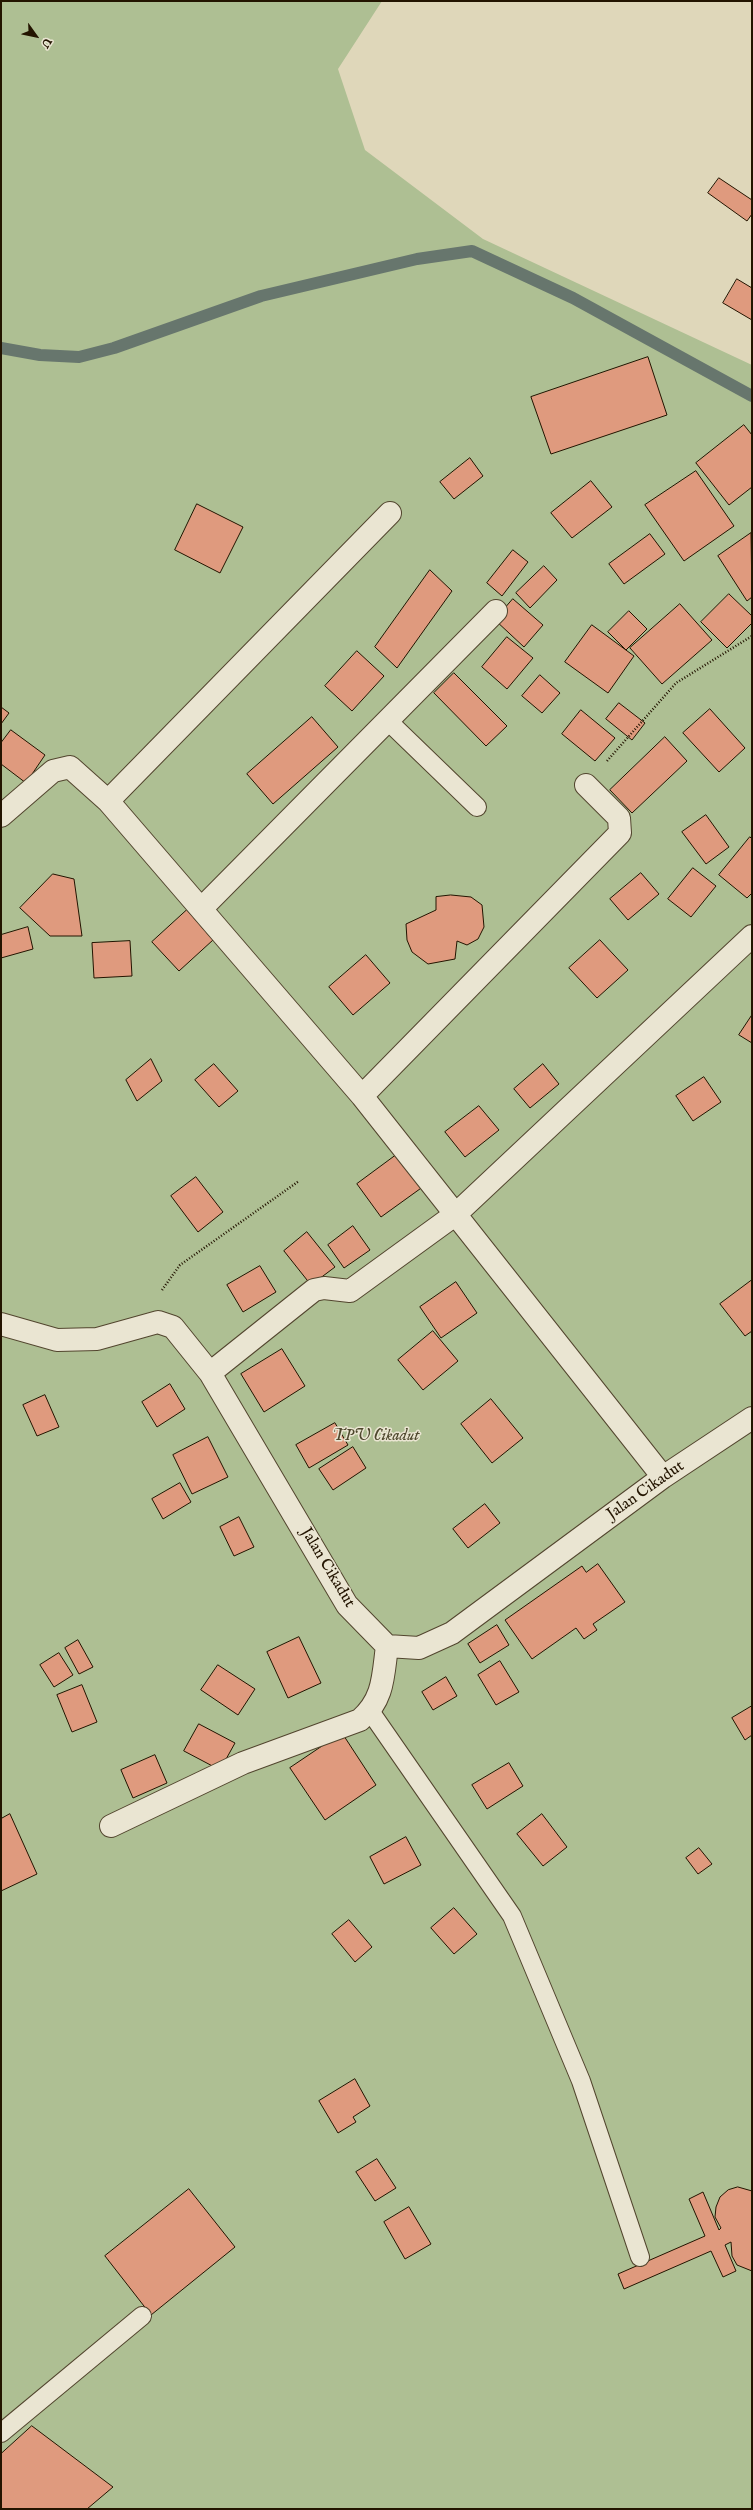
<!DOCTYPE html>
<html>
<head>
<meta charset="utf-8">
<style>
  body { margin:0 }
  #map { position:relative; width:753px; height:2510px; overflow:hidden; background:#dfd7ba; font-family:"IM FELL English",serif }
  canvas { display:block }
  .frame { position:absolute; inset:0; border:2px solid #231400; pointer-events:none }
  .north { position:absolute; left:16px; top:16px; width:40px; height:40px; -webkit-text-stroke:3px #eae5d2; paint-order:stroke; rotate:123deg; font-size:11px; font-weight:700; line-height:16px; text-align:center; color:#231400 }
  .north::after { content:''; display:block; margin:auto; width:14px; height:18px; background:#231400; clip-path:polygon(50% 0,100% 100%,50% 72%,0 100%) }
</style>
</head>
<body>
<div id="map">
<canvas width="753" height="2510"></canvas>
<div class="frame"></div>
<div class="north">U</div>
</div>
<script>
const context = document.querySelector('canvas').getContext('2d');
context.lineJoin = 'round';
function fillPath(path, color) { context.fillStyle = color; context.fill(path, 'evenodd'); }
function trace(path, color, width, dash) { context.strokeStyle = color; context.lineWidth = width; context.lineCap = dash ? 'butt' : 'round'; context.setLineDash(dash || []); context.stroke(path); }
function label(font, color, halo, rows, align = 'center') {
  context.font = font + ' "IM FELL English",serif'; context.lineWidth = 3; context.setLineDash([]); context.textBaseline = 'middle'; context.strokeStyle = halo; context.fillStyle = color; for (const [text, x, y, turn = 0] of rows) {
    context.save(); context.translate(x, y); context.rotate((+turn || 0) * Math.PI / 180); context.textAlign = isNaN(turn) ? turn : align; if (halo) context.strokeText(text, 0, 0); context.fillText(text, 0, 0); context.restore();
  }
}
fillPath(new Path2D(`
  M1 1H382L338 69 365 150 483 239 752 365V2509H1Z`), '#aebf93');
trace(new Path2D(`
  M1 348 40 355 79 357 114 348 261 296 417 259 472 251 573 298 752 396`), '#67766d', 12);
const building = new Path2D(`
  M719 178 752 200V214L747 221 708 193Z
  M737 279 752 288V320L723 303Z
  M648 357 667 415 551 454 531 397Z
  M744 425 752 435V487L729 505 696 463Z
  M470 458 483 476 454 499 440 482Z
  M696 471 734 526 684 561 645 505Z
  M591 481 612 507 572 538 551 513Z
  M197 504 243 527 220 573 175 550Z
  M751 533 752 597 747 601 718 556Z
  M650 534 665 554 624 584 609 564Z
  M513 550 528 562 502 596 487 583Z
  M544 566 557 580 530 608 516 593Z
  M430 570 452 591 397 668 375 647Z
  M729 594 752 616V623L727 648 701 622Z
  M513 599 543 625 524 647 495 620Z
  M680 604 712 640 662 684 630 648Z
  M629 611 647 629 626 650 608 632Z
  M592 625 634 656 608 693 565 662Z
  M507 637 533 658 507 689 482 667Z
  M357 651 384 676 352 711 325 686Z
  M454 673 507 726 486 746 434 693Z
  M540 675 560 693 542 713 522 696Z
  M619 703 645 723 632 740 606 719Z
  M1 707 9 713 1 724Z
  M710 709 745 748 719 772 683 733Z
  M581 710 615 738 595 761 562 734Z
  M312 717 338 747 273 804 247 774Z
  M11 730 45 755 26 783 1 764V743Z
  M665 737 687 761 632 813 610 790Z
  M706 815 729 847 706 864 682 832Z
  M750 837 752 839V893L747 898 719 875Z
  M693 868 716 886 691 917 668 899Z
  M641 873 659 894 628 920 610 899Z
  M53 874 74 879 82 936H50L20 908Z
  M451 895 471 897 482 905 484 927 478 939 467 945 457 941 455 959 428 964 412 952 407 940 406 924 436 910V897Z
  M187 910 213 940 179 971 152 942Z
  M28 927 33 949 1 958V935Z
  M600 940 628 970 597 998 569 968Z
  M130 941 132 976 94 978 92 943Z
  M366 955 390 983 353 1015 329 987Z
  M752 1015V1043L739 1035Z
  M151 1059 162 1081 137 1101 126 1080Z
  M214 1064 238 1091 219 1107 195 1080Z
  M543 1064 559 1084 530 1108 514 1089Z
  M704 1077 721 1102 693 1121 676 1096Z
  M479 1106 499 1130 465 1157 445 1132Z
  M399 1153 424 1186 381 1217 357 1184Z
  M196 1177 223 1212 198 1232 171 1196Z
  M353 1226 370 1250 344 1268 328 1245Z
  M307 1232 335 1267 311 1285 284 1251Z
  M260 1266 276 1292 243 1312 227 1285Z
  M752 1280V1331L745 1336 720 1304Z
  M456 1282 477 1313 441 1338 420 1307Z
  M433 1331 458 1361 423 1390 398 1360Z
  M282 1349 305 1386 264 1412 241 1374Z
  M170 1384 185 1409 157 1427 142 1402Z
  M45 1395 59 1427 37 1436 23 1405Z
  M491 1399 523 1438 492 1463 461 1424Z
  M335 1423 348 1445 309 1468 296 1445Z
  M208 1437 228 1477 192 1494 173 1455Z
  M353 1447 366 1468 333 1490 319 1469Z
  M180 1483 191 1502 163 1519 152 1499Z
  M485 1504 500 1523 468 1548 453 1529Z
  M239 1517 254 1547 234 1556 220 1527Z
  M598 1564 625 1602 593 1624 597 1630 584 1639 576 1628 532 1659 505 1620 582 1566 586 1572Z
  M497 1625 509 1645 480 1663 468 1644Z
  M299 1637 321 1683 288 1698 267 1652Z
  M78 1640 93 1667 79 1674 65 1648Z
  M59 1653 73 1675 54 1687 40 1665Z
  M500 1661 519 1692 496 1705 478 1675Z
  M218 1665 255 1689 238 1715 201 1690Z
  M446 1677 457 1696 433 1710 422 1692Z
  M82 1685 97 1722 72 1732 57 1695Z
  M752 1706V1735L745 1740 732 1718Z
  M199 1724 235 1743 220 1770 184 1751Z
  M342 1733 376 1785 325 1820 290 1768Z
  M155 1755 167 1783 133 1798 121 1770Z
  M509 1763 523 1786 487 1809 472 1785Z
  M10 1814 37 1874 1 1891V1819Z
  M542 1814 567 1847 543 1866 517 1834Z
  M406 1837 421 1865 384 1884 370 1857Z
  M699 1848 712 1864 698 1874 686 1858Z
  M454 1908 477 1934 454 1954 431 1928Z
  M349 1920 372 1947 355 1962 332 1934Z
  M355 2079 370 2106 353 2117 356 2122 338 2133 319 2101Z
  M377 2159 396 2188 375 2201 356 2172Z
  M738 2187 752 2191V2271L737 2265 732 2256 731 2242 725 2245 736 2271 723 2277 711 2251 624 2289 618 2274 705 2236 689 2199 703 2192 719 2230 721 2228 715 2217 716 2207 720 2197 728 2190Z
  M189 2189 235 2247 151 2315 105 2256Z
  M409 2207 431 2244 405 2259 384 2222Z
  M32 2426 113 2487 87 2509H1V2454Z`);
fillPath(building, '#df9a7e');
trace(building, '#231400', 1);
const service = new Path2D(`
  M387 720 477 807
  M370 1711 512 1916 581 2081 640 2257
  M1 2433 142 2316`);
const minor = new Path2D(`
  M108 801 390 513
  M1 816 53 771 70 767 108 801 362 1096 663 1477
  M202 908 496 611
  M362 1096 620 833 619 818 586 785
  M1 1324 57 1340 97 1339 158 1322 173 1327 210 1373 347 1605 387 1646 419 1648 452 1633 663 1477 752 1418
  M210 1373 314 1290 324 1288 350 1291 456 1214 752 936
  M111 1826 243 1763 360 1720C384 1699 383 1676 387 1646`);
trace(service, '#52452e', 20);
trace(minor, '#52452e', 24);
trace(new Path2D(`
  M607 761 676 683 752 636
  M162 1290 180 1265 299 1181`), '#231400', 2.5, [1, 2]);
trace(service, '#eae5d2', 18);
trace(minor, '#eae5d2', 22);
label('italic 16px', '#4d472c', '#eae5d2', [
  ["TPU Cikadut",376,1437]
]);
label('16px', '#231400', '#eae5d2', [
  ["Jalan Cikadut",646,1491,-35],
  ["Jalan Cikadut",327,1568,59]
]);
</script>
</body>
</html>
